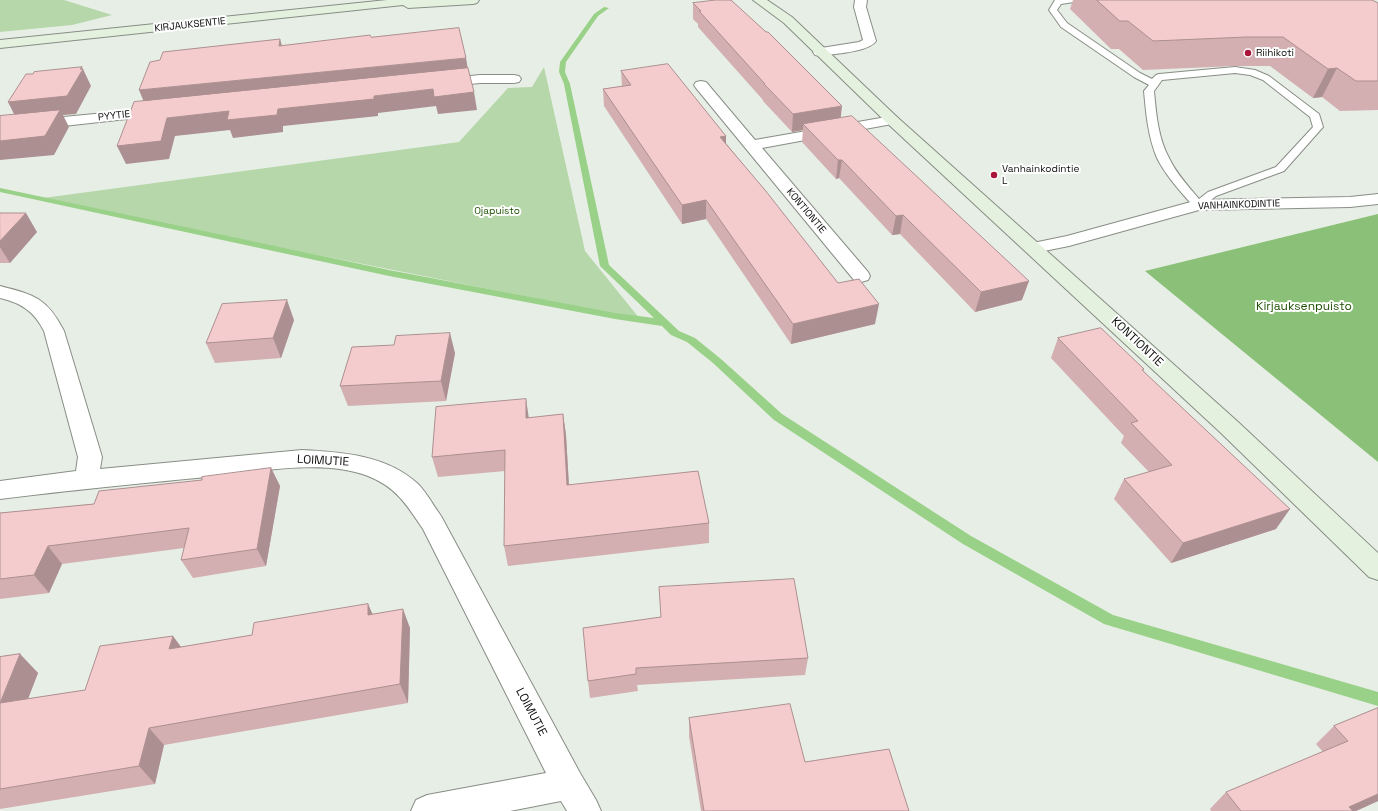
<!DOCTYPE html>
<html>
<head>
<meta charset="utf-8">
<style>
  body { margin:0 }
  canvas { display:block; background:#e7eee5 }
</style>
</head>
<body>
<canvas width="1378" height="811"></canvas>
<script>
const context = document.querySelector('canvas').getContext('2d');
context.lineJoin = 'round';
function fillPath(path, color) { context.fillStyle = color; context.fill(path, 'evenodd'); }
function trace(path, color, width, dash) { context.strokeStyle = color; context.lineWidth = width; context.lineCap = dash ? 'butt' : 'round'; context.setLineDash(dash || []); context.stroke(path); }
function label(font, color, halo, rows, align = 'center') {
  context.font = font + ' "Space Grotesk",sans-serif'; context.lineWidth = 4; context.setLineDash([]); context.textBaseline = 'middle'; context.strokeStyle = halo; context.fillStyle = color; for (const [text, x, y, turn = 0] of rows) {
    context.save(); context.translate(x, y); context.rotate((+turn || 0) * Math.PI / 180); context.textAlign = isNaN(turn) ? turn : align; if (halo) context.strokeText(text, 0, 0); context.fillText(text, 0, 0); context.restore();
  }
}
fillPath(new Path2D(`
  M0 0H64L112 15 72 25 0 32Z
  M544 67 585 251 640 319 36 199 459 142 508 88 532 87Z`), '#b5d7aa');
fillPath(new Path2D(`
  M1378 214V462L1145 271Z`), '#8ac077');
fillPath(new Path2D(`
  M604 7 609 8 598 16 566 62 565 72 570 84 609 265 679 331 695 338 721 359 782 414 971 536 1113 615 1378 692V706L1104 624 963 544 774 420 713 363 687 342 671 335 662 326 615 319 389 276 0 192V188L389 270 615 313 654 318 600 266 564 84 559 72 560 62 594 14Z`), '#9ad188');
const lane = new Path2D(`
  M1055 0H1075L1074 2 1061 4 1057 10 1067 23 1140 73 1152 79 1156 75 1159 74 1235 67 1255 70 1269 76 1319 114 1323 127 1284 171 1216 196 1202 207H1194C1181 192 1166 176 1157 158 1148 137 1146 113 1144 91L1149 85 1134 77 1061 27 1049 10ZM1235 73 1250 75 1263 80 1310 117 1313 127 1276 167 1208 192 1199 199C1188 186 1176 173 1169 158 1158 138 1156 113 1154 91L1162 80Z`);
const street = new Path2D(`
  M855 0H867L866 7 876 41C869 52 833 54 820 56L815 55 813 52 815 49 859 42 863 40 854 7Z
  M480 75H514L519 76 521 79 519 82 514 83H480L441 87 436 86 434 83 436 80 441 79Z
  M701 81 706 82 755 140 892 116 897 117 899 120 897 123 892 124 762 148 868 272 870 276 868 280 861 282 854 280 696 88 694 85 696 82Z
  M158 108 163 109 165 112 163 115 0 133V123Z
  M1378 194V204L1350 207 1199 210 1069 246 1034 253 1028 252 1025 248 1028 244 1067 236 1198 200 1350 197Z
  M0 286C35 295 47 298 64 331L102 457 100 469 302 450C342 452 387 455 418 484 427 493 433 505 441 516L580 773 596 800 601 811H567L561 801 510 811H411L416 800 427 795 546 773 423 529C407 505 396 487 368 476 325 459 261 471 217 476 144 483 72 490 0 499V481L76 471 78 457 44 331C34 311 21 303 0 298Z`);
const secondary = new Path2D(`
  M387 0H479L477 3 473 4 408 8 403 5 0 48V40Z
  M753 0H767L792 17 897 117 1237 421 1378 553V580L1369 577 1221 433 887 123 784 23Z`);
trace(lane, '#888e86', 2);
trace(street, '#888e86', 2);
trace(secondary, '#888e86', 2);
fillPath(lane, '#fff');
fillPath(street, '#fff');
fillPath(secondary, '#e3f1de');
fillPath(new Path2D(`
  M1073 0H1372L1378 3V110L1340 111 1322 97 1313 98 1270 66H1235L1143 70 1119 49H1111L1070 9Z
  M693 3 840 118 1022 300 975 312 900 234 892 235 839 178 836 179 802 142 803 130 792 132 763 101V100L698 27V24L693 19Z
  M621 71 726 136V143L838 283 875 324 791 344 706 219 682 224 604 106 603 89 622 86Z
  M0 213 37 232 10 263H0Z
  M294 320 281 358 215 363 206 343Z
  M1058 338 1143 370 1276 529 1171 563 1114 499 1124 479 1149 472 1121 443 1124 436 1051 358Z
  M394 345 455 353 446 401 348 406 340 386Z
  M563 414 566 435 569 485 709 523V543L508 566 504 546 505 471 438 477 432 457 529 418Z
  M271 468 280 486 266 566 193 578 181 560 184 548 62 564 49 593 0 599V513L94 504 202 480Z
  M368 604 372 614 410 628 408 703 164 745 155 784 0 809V657L20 654 38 673 28 699 85 690 181 647 252 635Z
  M583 628 808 658 805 675 637 685 638 691 590 698 588 681Z
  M1378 708V801L1356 811H1211L1210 809 1226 792 1323 752 1316 744 1334 726Z
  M689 718 909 811H701L689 736Z`), '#d3afb1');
fillPath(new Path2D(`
  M280 39 285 56 279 46Z
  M466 58 469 75 146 107 139 90Z
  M82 67 83 70V69L91 86 76 114 63 115 69 127 54 155 0 160V141L17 120 8 102 80 69Z
  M1337 68 1322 97 1313 98 1328 69Z
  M433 89 474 92 477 110 438 114 436 106 378 113V116L283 126V132L233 138 230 130 175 136 169 159 126 164 117 146 167 118 229 111 278 109 374 96Z
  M842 106 840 124H803V130L792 132 793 114Z
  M726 136V154L720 137Z
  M838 160H842L839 178 836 179Z
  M706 200V219L682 224V205Z
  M26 213 37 232 10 263 0 247V241Z
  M903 215 900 234 892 235 896 216Z
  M1029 281 1022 300 975 312 981 292Z
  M287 300 294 320 281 358 273 338Z
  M879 304 875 324 791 344 793 324Z
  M450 333 455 353 446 401 441 381Z
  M526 399 529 419 526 418Z
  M563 414 566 435 570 505 567 485Z
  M271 468 280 486 266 566 257 549Z
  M1290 509 1276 529 1171 563 1183 543Z
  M48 546 62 564 49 593 34 575Z
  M368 604 377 624 368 615Z
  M403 609 410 628 408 703 400 684Z
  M173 636 187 655 169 649Z
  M20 654 38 673 19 722 0 704Z
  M149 728 164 745 155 784 139 766Z
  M1378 794V801L1356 811H1344L1349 807Z`), '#ac8f90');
const building = new Path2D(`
  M716 0H731L766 32H768L842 106 793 114 764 84H765L699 11H701L693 3Z
  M1097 0H1372L1378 3V81H1356L1337 68 1328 69 1283 37H1247L1153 41 1128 21H1120Z
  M459 28 466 58 139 90 150 62 160 60 163 52 280 39 279 46 370 35 371 37Z
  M668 64 726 136 720 137 765 190 838 283 859 279 879 304 793 324 706 200 682 205 603 89 631 85 621 71Z
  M82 67 80 69H83L67 96 8 102 26 74H33L34 72Z
  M468 68 474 92 434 97 433 89 374 96V99L278 109 277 115 227 120 229 111 167 118 161 141 117 146 134 102Z
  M60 110 45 136 0 141V116Z
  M852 116 1029 281 981 292 903 215 896 216 842 160H838L803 124Z
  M0 213H26L0 241Z
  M287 300 273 338 206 343 222 304Z
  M1101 328 1144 369 1142 370 1290 509 1183 543 1124 479 1172 465 1131 423 1138 421 1058 338Z
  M450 333 441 381 340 386 352 347 394 345 396 336Z
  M526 399V418L563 414 567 485 698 471 709 523 504 546 505 450 432 457 436 407Z
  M271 468 257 549 181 560 189 528 48 546 34 575 0 579V513L94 504 99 491 202 480V477Z
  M794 579 808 658 636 668V674L588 681 583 628 661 617 659 587Z
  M368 604V615L403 609 400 684 149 728 139 766 0 789V703L85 690 100 646 173 636 169 649 252 635 254 623Z
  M20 654 0 703V657Z
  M790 704 805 762 889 749 909 811H704L689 718Z
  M1378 708V794L1349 807 1353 811H1241L1226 792 1348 741 1334 726Z`);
fillPath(building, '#f5ccce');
trace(building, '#ac8f90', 1);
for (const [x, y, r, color] of [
  [1248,53,4,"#aa1439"],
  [994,175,4,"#aa1439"]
]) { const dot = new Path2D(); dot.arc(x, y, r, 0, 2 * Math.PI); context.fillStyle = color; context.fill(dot); trace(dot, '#fff', 1.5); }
label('10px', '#0c0e0b', '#fff', [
  ["KIRJAUKSENTIE",190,25,-6],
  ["PYYTIE",114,116,-6],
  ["VANHAINKODINTIE",1239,205,-2],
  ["KONTIONTIE",806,211,50]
]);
label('10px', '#0c0e0b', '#fff', [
  ["Riihikoti",1256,53],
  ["Vanhainkodintie",1002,169],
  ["L",1002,181]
], 'left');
label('10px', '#1f5205', '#fff', [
  ["Ojapuisto",497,211]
]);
label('12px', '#1f5205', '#fff', [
  ["Kirjauksenpuisto",1304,307]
]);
label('12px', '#0c0e0b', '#fff', [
  ["KONTIONTIE",1137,342,43],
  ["LOIMUTIE",323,461,3],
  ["LOIMUTIE",531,712,62]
]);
</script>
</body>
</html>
